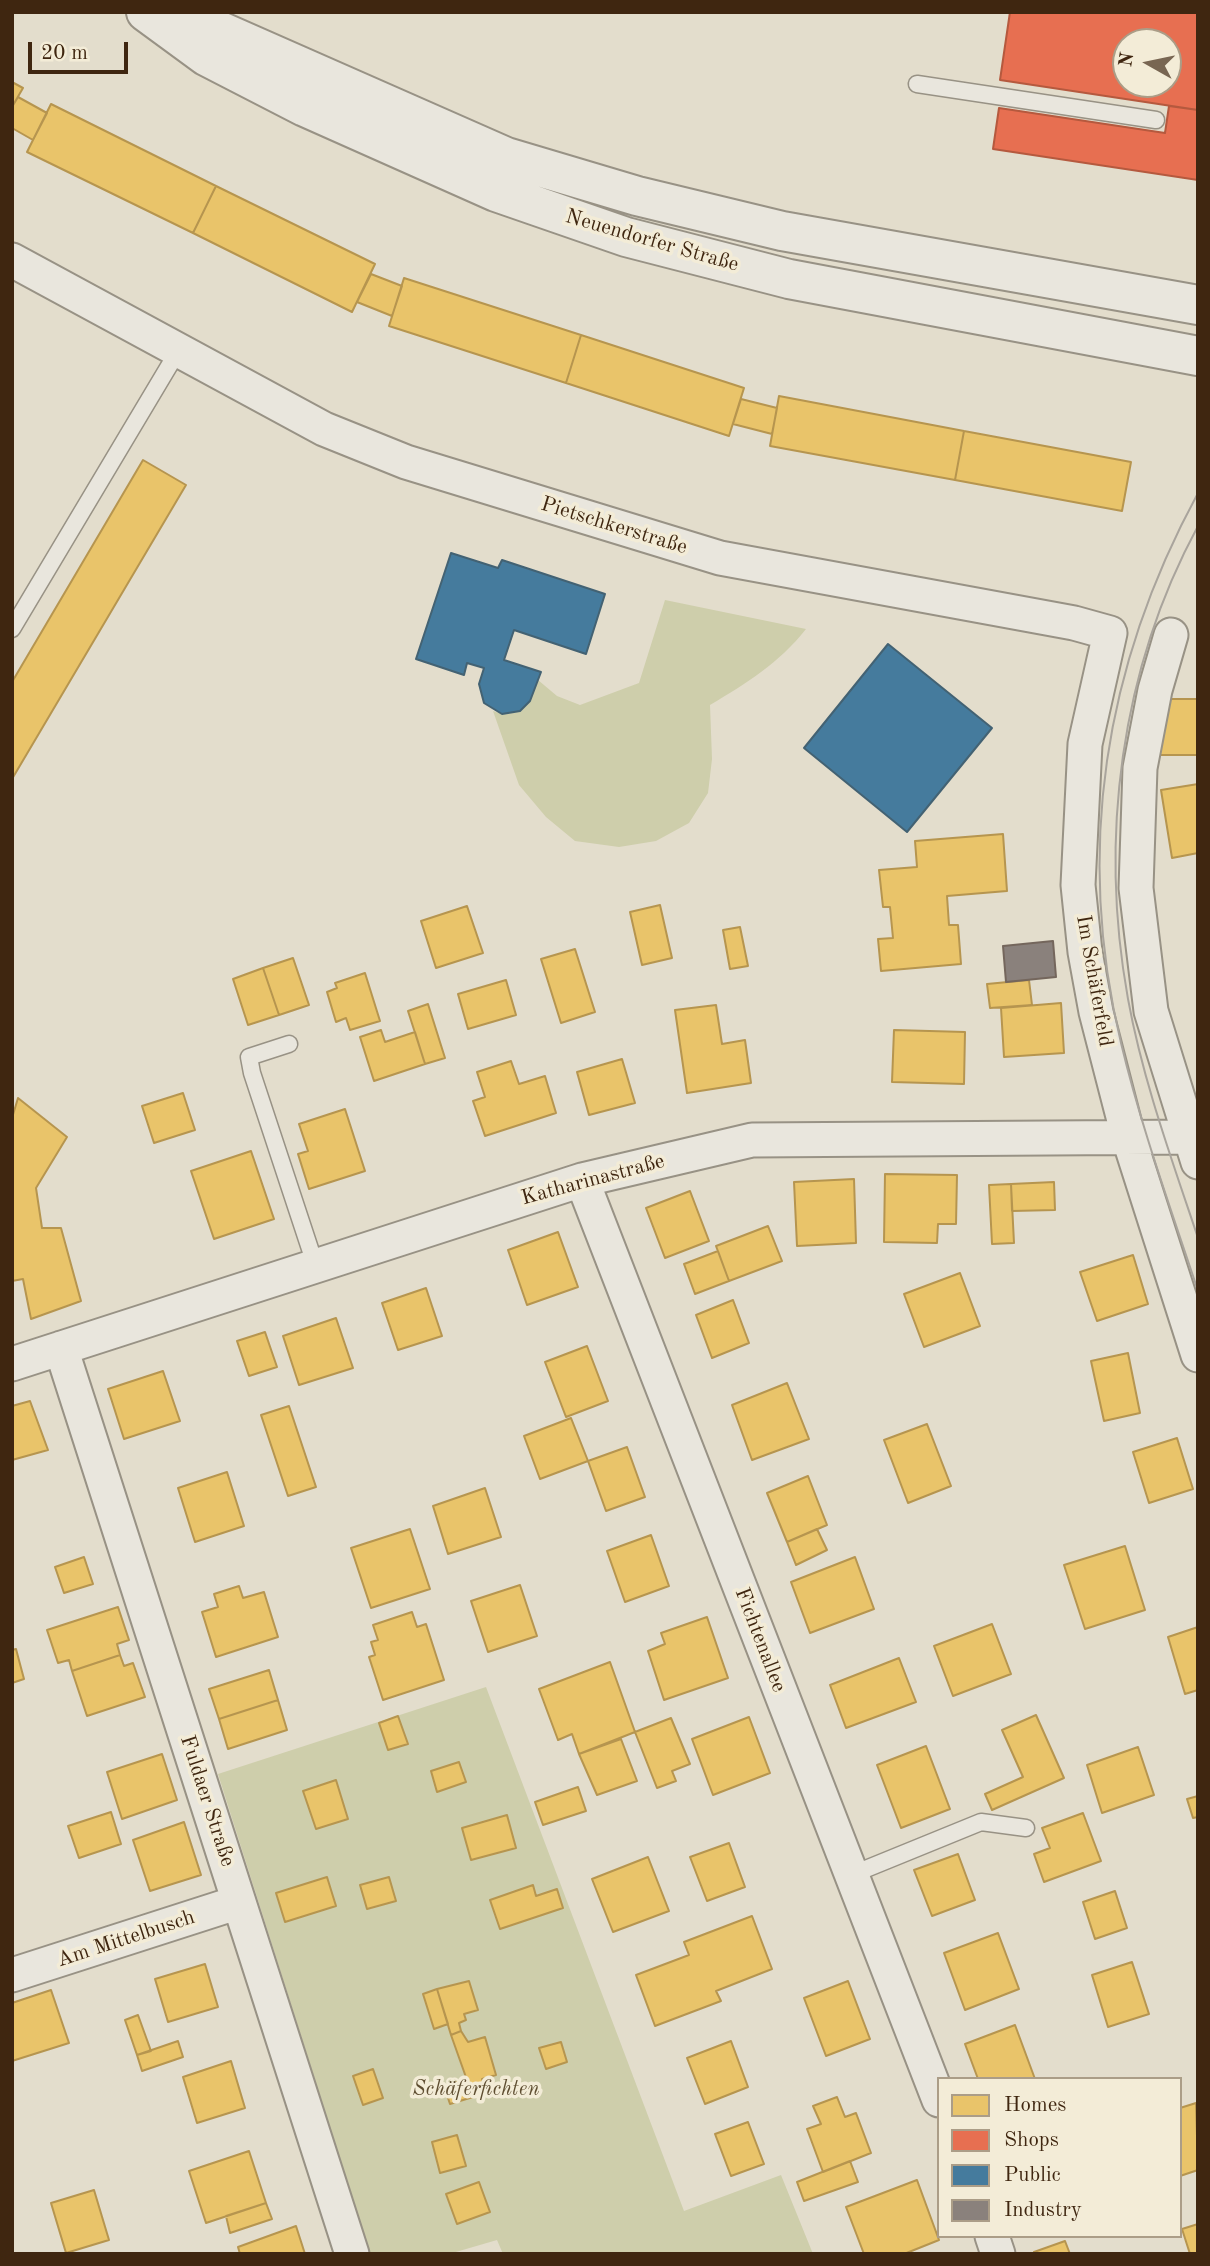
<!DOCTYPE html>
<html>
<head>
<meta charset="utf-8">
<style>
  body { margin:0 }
  #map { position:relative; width:1210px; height:2266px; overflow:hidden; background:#e3ddcc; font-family:"Old Standard TT",serif }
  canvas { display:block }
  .frame { position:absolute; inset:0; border:14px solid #3f2610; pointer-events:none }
  .legend { position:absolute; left:937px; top:2077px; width:245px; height:161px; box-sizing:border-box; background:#f3ecd7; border:2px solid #ab9d87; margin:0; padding:9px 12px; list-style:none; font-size:21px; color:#3f2610 }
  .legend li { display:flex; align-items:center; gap:14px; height:35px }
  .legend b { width:35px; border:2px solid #ab9d87 }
  .north { position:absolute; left:1112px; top:28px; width:70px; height:70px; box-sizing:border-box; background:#f3ecd7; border:2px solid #ab9d87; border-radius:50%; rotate:279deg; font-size:19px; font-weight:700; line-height:28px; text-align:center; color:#3f2610 }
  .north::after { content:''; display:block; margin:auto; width:24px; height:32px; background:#786652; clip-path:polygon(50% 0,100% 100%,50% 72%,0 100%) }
  .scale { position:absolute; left:28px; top:42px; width:100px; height:32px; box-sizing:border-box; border:4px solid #3f2610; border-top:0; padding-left:9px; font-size:21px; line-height:24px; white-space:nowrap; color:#3f2610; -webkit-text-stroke:5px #f3ecd7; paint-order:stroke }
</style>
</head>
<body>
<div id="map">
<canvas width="1210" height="2266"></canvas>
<div class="frame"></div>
<ul class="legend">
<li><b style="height:19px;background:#e9c46a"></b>Homes</li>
<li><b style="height:19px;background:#e76f51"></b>Shops</li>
<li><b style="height:19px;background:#457b9d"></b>Public</li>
<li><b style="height:19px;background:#8a817c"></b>Industry</li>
</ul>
<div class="north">N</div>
<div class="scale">20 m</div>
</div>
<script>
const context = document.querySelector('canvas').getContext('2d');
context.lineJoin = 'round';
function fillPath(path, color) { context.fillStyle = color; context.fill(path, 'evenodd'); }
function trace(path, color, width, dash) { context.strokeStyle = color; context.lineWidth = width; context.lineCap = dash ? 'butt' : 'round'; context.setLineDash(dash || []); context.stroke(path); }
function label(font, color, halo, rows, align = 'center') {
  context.font = font + ' "Old Standard TT",serif'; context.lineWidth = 7; context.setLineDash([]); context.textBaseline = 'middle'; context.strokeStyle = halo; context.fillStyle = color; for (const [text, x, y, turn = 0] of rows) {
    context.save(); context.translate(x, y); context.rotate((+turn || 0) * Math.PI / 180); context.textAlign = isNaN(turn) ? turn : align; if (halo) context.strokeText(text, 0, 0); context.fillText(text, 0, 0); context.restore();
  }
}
fillPath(new Path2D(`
  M665 600 806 629C779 663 747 683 710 705L712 759 708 793 689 823 656 841 619 847 575 841 546 817 519 785 493 711C520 720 530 704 538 680L557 696 580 705 639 683Z
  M486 1687 684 2211 781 2175 813 2254H503L497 2240 449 2254H370L218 1774Z`), '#ceceab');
const homes = new Path2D(`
  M12 82 23 88 12 107Z
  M18 97 47 113 33 140 12 128V107Z
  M51 104 216 186 193 233 27 152Z
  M216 186 375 264 352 312 193 233Z
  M371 274 402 286 392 316 357 302Z
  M404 278 581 335 566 383 389 326Z
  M581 335 744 388 729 436 566 383Z
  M779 396 964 431 955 480 770 446Z
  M741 399 777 408 772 434 733 424Z
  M964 431 1131 462 1122 511 955 480Z
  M143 460 186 485 12 779V682Z
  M1158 699H1198V755H1157Z
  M1198 784V853L1172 858 1161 790Z
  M1003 834 1007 891 947 896 949 925H958L961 964 881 971 878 939 893 938 890 907H883L879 870 917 867 915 841Z
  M660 905 672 958 642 965 630 912Z
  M467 906 483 953 436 968 421 921Z
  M740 927 748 966 730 969 723 930Z
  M575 949 595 1012 561 1023 541 959Z
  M293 958 309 1005 279 1015 263 968Z
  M263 968 279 1015 248 1025 233 979Z
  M365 973 380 1021 350 1030 346 1018 336 1022 327 992 337 988 335 983Z
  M506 980 516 1015 468 1029 458 994Z
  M1029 980 1032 1005 990 1008 987 984Z
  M1061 1003 1064 1053 1004 1057 1001 1008Z
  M428 1004 445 1058 425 1064 408 1011Z
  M716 1005 722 1044 745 1040 751 1083 687 1093 675 1010Z
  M381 1030 385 1042 415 1032 425 1064 374 1081 360 1037Z
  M894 1030 965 1032 964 1084 892 1082Z
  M622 1059 635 1103 589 1115 577 1072Z
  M511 1061 519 1084 545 1076 556 1113 485 1136 473 1101 485 1097 477 1072Z
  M183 1093 195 1130 154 1143 142 1106Z
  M18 1098 67 1137 36 1188 42 1228H61L81 1301 31 1319 23 1279 12 1281V1118Z
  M345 1109 365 1171 309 1189 298 1154 308 1151 299 1124Z
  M251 1151 274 1219 214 1239 191 1171Z
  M885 1174 957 1175 956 1224H938L937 1243 884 1242Z
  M854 1179 856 1243 797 1246 794 1182Z
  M1054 1182 1055 1210 1012 1211 1011 1184Z
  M1011 1184 1014 1243 992 1244 989 1185Z
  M690 1191 709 1241 665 1258 646 1208Z
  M768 1226 782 1261 729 1281 716 1246Z
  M558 1232 578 1287 527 1305 508 1250Z
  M718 1251 729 1281 695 1294 684 1264Z
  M1133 1255 1148 1304 1097 1321 1080 1272Z
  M960 1273 980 1326 924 1347 904 1294Z
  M426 1288 442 1336 398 1350 382 1303Z
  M733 1300 749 1343 712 1358 696 1315Z
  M336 1318 353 1368 299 1385 283 1336Z
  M265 1332 277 1367 249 1376 237 1341Z
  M587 1346 608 1401 566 1417 545 1362Z
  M1128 1353 1140 1413 1104 1421 1091 1361Z
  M163 1371 180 1421 124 1439 108 1389Z
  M787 1383 809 1439 752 1460 732 1405Z
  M30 1401 48 1450 12 1460V1406Z
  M289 1406 316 1487 288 1496 261 1415Z
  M571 1418 588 1461 540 1479 524 1436Z
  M927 1424 951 1486 908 1503 884 1440Z
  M1177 1438 1193 1489 1149 1503 1133 1452Z
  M627 1447 645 1497 606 1511 588 1461Z
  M227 1472 244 1526 195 1542 178 1488Z
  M808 1476 827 1525 787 1542 767 1493Z
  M485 1488 501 1537 448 1554 433 1506Z
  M410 1529 430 1589 371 1608 351 1548Z
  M817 1529 827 1550 796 1565 787 1542Z
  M651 1535 669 1586 625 1602 607 1551Z
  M1125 1546 1145 1610 1085 1629 1064 1565Z
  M84 1557 93 1584 64 1593 55 1567Z
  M855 1557 874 1609 810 1633 791 1582Z
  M520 1585 537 1636 488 1652 471 1601Z
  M239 1586 243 1598 264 1592 278 1637 216 1657 202 1612 218 1607 214 1594Z
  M118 1607 129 1640 117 1644 120 1655 72 1671 69 1660 58 1663 47 1630Z
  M412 1612 417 1627 426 1624 444 1680 383 1700 369 1657 375 1655 371 1642 378 1640 373 1625Z
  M707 1617 728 1678 664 1700 648 1651 665 1644 661 1633Z
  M992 1624 1011 1674 953 1696 934 1646Z
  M1198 1627V1690L1185 1694 1168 1637Z
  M16 1649 24 1679 12 1683V1650Z
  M120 1655 124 1666 133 1663 145 1697 87 1716 72 1671Z
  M899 1658 916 1702 846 1728 830 1685Z
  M610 1662 635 1732 579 1754 572 1734 558 1740 539 1689Z
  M269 1670 278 1700 219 1719 209 1689Z
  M278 1700 287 1730 228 1749 219 1719Z
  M1036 1715 1064 1778 992 1810 985 1794 1023 1777 1002 1730Z
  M398 1716 408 1744 388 1750 379 1723Z
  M749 1717 770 1773 713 1795 692 1739Z
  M671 1718 690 1764 672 1771 676 1781 657 1788 635 1732Z
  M621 1739 637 1781 597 1795 579 1754Z
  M926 1746 950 1809 901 1828 877 1765Z
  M1138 1747 1154 1795 1102 1813 1087 1765Z
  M162 1754 177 1800 122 1819 107 1772Z
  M459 1762 466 1782 437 1792 431 1771Z
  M336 1780 348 1819 316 1829 303 1791Z
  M578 1787 586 1811 543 1825 535 1802Z
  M1198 1796V1817L1193 1818 1187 1799Z
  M111 1812 121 1844 79 1858 68 1826Z
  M1083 1813 1101 1861 1044 1882 1034 1854 1050 1848 1042 1828Z
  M507 1815 516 1848 471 1860 462 1828Z
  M184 1822 201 1875 150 1891 133 1840Z
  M729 1843 745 1887 707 1901 690 1857Z
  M958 1854 975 1900 932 1916 914 1870Z
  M648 1857 669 1911 613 1932 592 1879Z
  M327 1877 336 1906 285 1922 276 1893Z
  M389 1877 396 1901 367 1909 360 1885Z
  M533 1885 536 1896 557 1889 563 1908 500 1929 490 1900Z
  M1115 1891 1127 1928 1095 1939 1083 1902Z
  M752 1916 772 1969 716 1991 721 2001 655 2026 636 1975 689 1955 684 1942Z
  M998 1933 1019 1989 965 2010 944 1953Z
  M1132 1962 1149 2014 1108 2027 1092 1975Z
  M205 1964 218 2007 168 2022 155 1979Z
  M469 1981 478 2010 464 2014 466 2020 459 2023 461 2031 451 2035 437 1989Z
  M848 1981 870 2039 826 2056 804 1998Z
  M437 1989 448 2024 434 2029 423 1994Z
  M51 1990 69 2043 12 2061V2003Z
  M138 2015 151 2051 137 2055 125 2020Z
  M1015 2025 1035 2079H978L965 2044Z
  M461 2031 468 2042 485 2037 496 2075 482 2079 486 2093 473 2097 451 2035Z
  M178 2041 183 2057 142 2071 137 2055Z
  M731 2041 748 2087 705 2104 687 2058Z
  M561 2042 567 2062 546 2069 539 2048Z
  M231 2061 245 2108 197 2123 183 2077Z
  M373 2069 383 2098 363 2105 353 2076Z
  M466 2079 473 2097 450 2104 444 2086Z
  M837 2097 845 2117 856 2113 871 2153 823 2172 807 2129 821 2124 813 2106Z
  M1196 2103 1198 2170 1180 2176V2108Z
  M748 2122 764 2164 731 2176 715 2134Z
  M457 2135 466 2166 440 2173 432 2142Z
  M249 2151 266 2203 206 2223 189 2171Z
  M850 2161 858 2182 804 2201 797 2182Z
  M917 2180 939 2240 904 2254H864L846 2207Z
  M479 2182 490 2212 457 2224 446 2194Z
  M94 2190 109 2240 66 2253 51 2203Z
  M266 2203 272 2219 230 2233 226 2216Z
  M1198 2224V2254H1190L1182 2229Z
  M296 2226 305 2254H240L238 2247Z
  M1065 2241 1070 2254H1035L1034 2252Z`);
fillPath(homes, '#e9c46a');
trace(homes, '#b6954f', 2);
const shops = new Path2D(`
  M1010 12H1198V110L1000 80ZM1126 42H1168V84H1126Z
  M1169 106 1198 110V180L993 149 999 108 1165 133Z`);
fillPath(shops, '#e76f51');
trace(shops, '#b5593e', 2);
const public = new Path2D(`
  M451 553 498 568 502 560 605 594 586 654 514 630 504 660 541 672 530 701 520 711 502 714 484 703 479 684 484 668 467 663 464 675 416 659Z
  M888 644 992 728 907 832 804 748Z`);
fillPath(public, '#457b9d');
trace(public, '#436273', 2);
const industry = new Path2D(`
  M1053 941 1056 977 1006 982 1003 946Z`);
fillPath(industry, '#8a817c');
trace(industry, '#74665c', 2);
const service = new Path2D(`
  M917 84 1156 120
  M12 629 178 351
  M289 1044 249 1057 252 1073 316 1267
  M851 1875 981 1822 1026 1828`);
const minor = new Path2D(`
  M12 260 324 429 406 462 720 558 1074 623 1110 633 1085 744 1078 885 1085 952 1096 1012 1128 1136 1198 1355
  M1171 635 1155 690 1140 768 1136 888 1151 1011 1198 1162
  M582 1180 939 2100
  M61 1348 352 2254
  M12 1364 582 1180 752 1140 1198 1137
  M12 1975 239 1902
  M992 2236 998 2254`);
const tertiary = new Path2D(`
  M146 12 206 56 305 107 496 192 626 237 789 279 1198 356
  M177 12 506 157 637 196 782 231 1198 305`);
trace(service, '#989285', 19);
trace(minor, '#989285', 37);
trace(tertiary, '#989285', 42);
trace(service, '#e9e6dd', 16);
trace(minor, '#e9e6dd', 33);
trace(tertiary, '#e9e6dd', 38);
trace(new Path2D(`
  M1198 493C1104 666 1075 851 1121 1043 1141 1127 1171 1209 1198 1291
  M1198 526C1120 670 1099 839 1128 999 1143 1081 1172 1160 1198 1238`), '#a9a49c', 2);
label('21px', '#3f2610', '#f3ecd7', [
  ["Neuendorfer Straße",652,241,16],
  ["Pietschkerstraße",614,526,17],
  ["Im Schäferfeld",1094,981,80],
  ["Katharinastraße",593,1180,-15],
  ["Fichtenallee",760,1640,69],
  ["Fuldaer Straße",207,1801,72],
  ["Am Mittelbusch",126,1939,-18]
]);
label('italic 21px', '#5e4d30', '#f3ecd7', [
  ["Schäferfichten",476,2089]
]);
</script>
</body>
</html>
